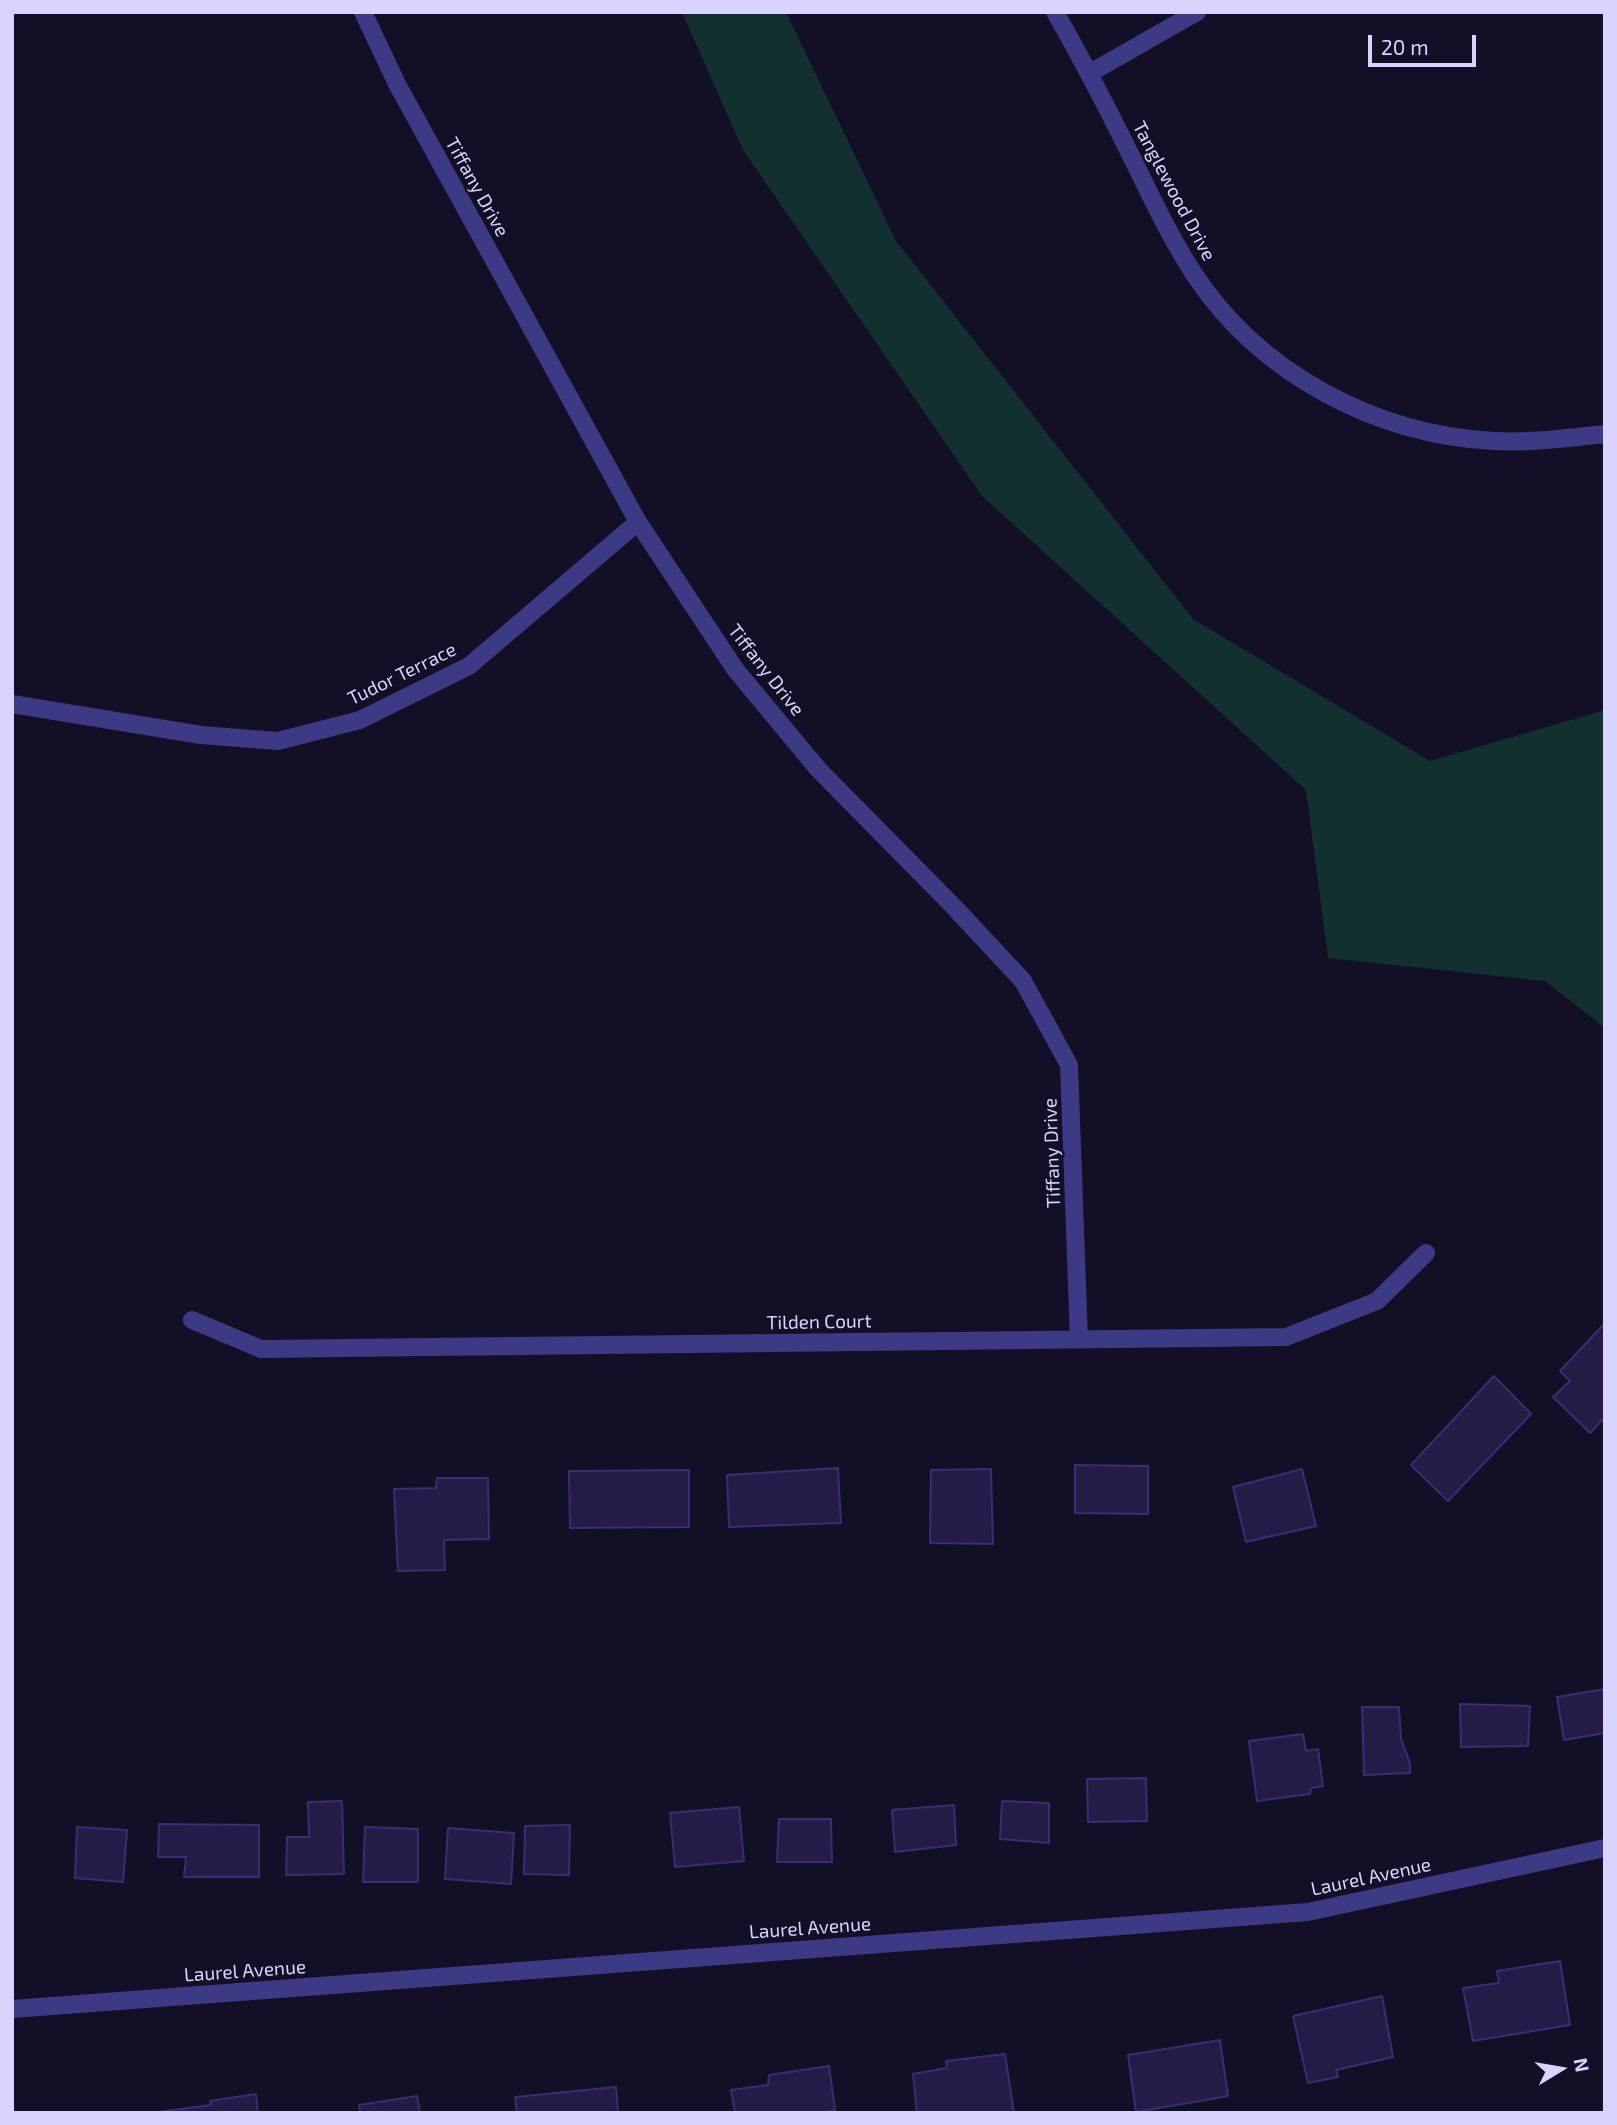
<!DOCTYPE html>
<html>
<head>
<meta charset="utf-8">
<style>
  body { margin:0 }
  #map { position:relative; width:1617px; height:2125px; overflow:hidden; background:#130f26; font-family:"Exo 2",sans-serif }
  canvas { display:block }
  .frame { position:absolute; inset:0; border:14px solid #d9d4ff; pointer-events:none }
  .north { position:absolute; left:1526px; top:2034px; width:70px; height:70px; -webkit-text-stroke:5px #130f26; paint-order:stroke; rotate:79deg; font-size:19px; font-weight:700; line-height:28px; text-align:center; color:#d9d4ff }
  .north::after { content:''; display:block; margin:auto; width:24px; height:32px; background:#d9d4ff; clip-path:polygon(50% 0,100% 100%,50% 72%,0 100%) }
  .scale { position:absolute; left:1368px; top:35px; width:108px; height:32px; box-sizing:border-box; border:4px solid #d9d4ff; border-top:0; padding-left:9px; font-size:21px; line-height:24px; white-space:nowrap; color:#d9d4ff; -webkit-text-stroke:5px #130f26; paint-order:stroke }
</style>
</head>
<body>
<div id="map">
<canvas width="1617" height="2125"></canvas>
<div class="frame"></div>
<div class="north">N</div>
<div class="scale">20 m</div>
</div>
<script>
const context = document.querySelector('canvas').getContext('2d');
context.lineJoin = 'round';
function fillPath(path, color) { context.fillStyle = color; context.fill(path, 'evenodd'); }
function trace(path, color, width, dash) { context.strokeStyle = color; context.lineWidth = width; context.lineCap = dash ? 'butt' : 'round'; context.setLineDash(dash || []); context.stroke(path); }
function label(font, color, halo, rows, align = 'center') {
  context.font = font + ' "Exo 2",sans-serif'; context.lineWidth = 5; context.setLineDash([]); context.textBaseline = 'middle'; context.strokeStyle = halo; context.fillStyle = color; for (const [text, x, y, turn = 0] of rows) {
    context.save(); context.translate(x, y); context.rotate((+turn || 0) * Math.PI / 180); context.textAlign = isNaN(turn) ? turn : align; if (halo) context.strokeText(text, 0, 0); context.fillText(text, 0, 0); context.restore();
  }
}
fillPath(new Path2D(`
  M682 12H786L896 241 1193 619 1430 761 1605 710V1028L1545 981 1328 958 1306 790 982 496 743 150Z`), '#12302f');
const building = new Path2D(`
  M1605 1323V1417L1590 1433 1553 1397 1570 1381 1560 1371Z
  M1494 1376 1531 1414 1448 1501 1411 1465Z
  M1075 1465 1148 1466V1514L1075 1513Z
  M838 1468 841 1523 729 1527 727 1475Z
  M991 1469 993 1544 930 1543 931 1470Z
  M1302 1469 1316 1526 1246 1542 1233 1487Z
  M689 1470V1527L570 1528 569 1471Z
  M437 1478H488L489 1539 444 1540 445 1570 398 1571 394 1489 436 1488Z
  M1605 1689V1733L1564 1740 1557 1697Z
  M1460 1704 1530 1706 1528 1746 1461 1747Z
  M1362 1707H1399L1401 1739 1410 1763V1773L1364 1775Z
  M1303 1734 1306 1751 1318 1749 1323 1786 1311 1788 1310 1794 1257 1801 1249 1741Z
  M1146 1778 1147 1821 1088 1822 1087 1779Z
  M342 1801 344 1874 286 1875 287 1837H309L308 1802Z
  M1002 1801 1049 1803V1843L1000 1839Z
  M954 1805 956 1845 895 1852 892 1810Z
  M739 1807 744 1861 675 1867 670 1813Z
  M779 1819H831L832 1862H777Z
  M159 1824 259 1825V1877H184L186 1857H158Z
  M570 1825 569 1875 524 1874 525 1826Z
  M77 1827 127 1830 123 1882 75 1878Z
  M365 1827 418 1829V1882H363Z
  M448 1828 514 1833 511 1884 445 1879Z
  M1560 1961 1570 2025 1473 2041 1463 1988 1499 1983 1497 1971Z
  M1382 1996 1393 2057 1336 2070 1338 2077 1308 2083 1293 2016Z
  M1220 2040 1228 2096 1136 2112 1128 2055Z
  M1005 2054 1014 2113H917L913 2074 947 2068 946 2061Z
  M829 2066 835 2110 820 2113H735L731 2090 768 2085 769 2075Z
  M616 2087 618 2113H517L515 2097Z
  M256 2094 258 2113H151L211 2105 210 2101Z
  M417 2096 420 2113H351L360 2112 359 2105Z`);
fillPath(building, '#241b47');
trace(building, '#3b2d73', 2);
trace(new Path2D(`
  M363 12 397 84 638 522 735 669 818 769 956 909 1023 981 1069 1065 1079 1340
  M1055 12C1083 61 1109 111 1134 162 1153 200 1171 239 1194 274 1260 374 1376 435 1494 441 1531 443 1568 438 1605 434
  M1090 73 1197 12
  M12 704 201 735 278 741 360 720 469 666 638 522
  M192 1320 261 1349 1286 1337 1377 1301 1426 1253
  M12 2009 1308 1912 1605 1848`), '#3d3a85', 18);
label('19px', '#d9d4ff', '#130f26', [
  ["Tiffany Drive",477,187,61],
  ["Tanglewood Drive",1174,191,62],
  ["Tiffany Drive",766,670,52],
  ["Tudor Terrace",402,674,-26],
  ["Tiffany Drive",1052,1153,-92],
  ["Tilden Court",819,1322,-1],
  ["Laurel Avenue",1371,1877,-12],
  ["Laurel Avenue",810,1928,-4],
  ["Laurel Avenue",245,1971,-4]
]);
</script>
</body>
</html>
